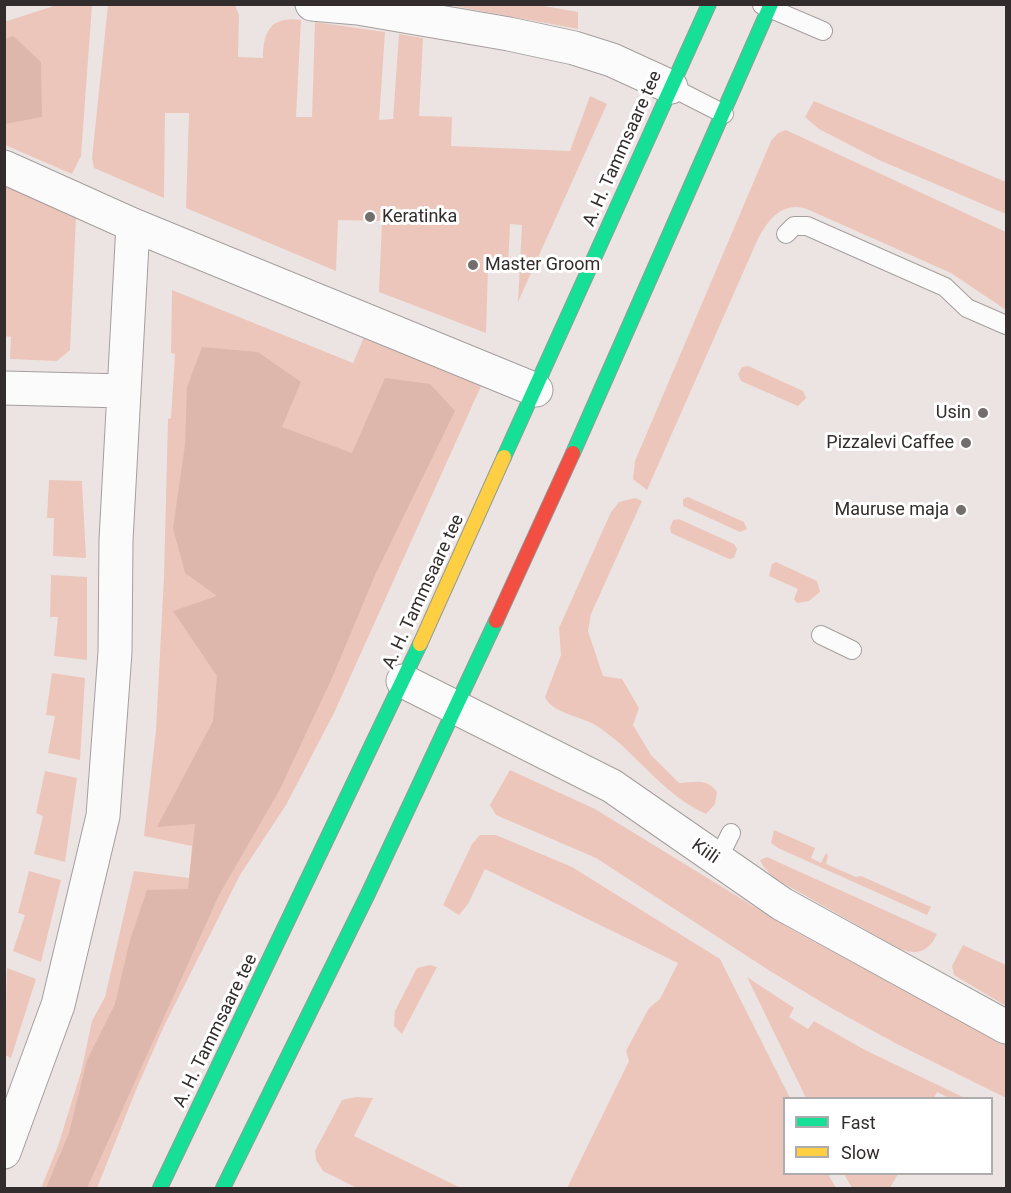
<!DOCTYPE html>
<html>
<head>
<meta charset="utf-8">
<style>
  body { margin:0 }
  #map { position:relative; width:1011px; height:1193px; overflow:hidden; background:#ece4e2; font-family:Roboto,sans-serif }
  canvas { display:block }
  .frame { position:absolute; inset:0; border:6px solid #322d2c; pointer-events:none }
  .legend { position:absolute; left:783px; top:1097px; width:210px; height:78px; box-sizing:border-box; background:#fff; border:2px solid #adabab; margin:0; padding:8px 10px; list-style:none; font-size:18px; color:#322d2c }
  .legend li { display:flex; align-items:center; gap:12px; height:30px }
  .legend b { width:30px; border:2px solid #adabab }
</style>
</head>
<body>
<div id="map">
<canvas width="1011" height="1193"></canvas>
<div class="frame"></div>
<ul class="legend">
<li><b style="height:8px;background:#16e098"></b>Fast</li>
<li><b style="height:8px;background:#ffcf43"></b>Slow</li>
</ul>
</div>
<script>
const context = document.querySelector('canvas').getContext('2d');
context.lineJoin = 'round';
function fillPath(path, color) { context.fillStyle = color; context.fill(path, 'evenodd'); }
function trace(path, color, width, dash) { context.strokeStyle = color; context.lineWidth = width; context.lineCap = dash ? 'butt' : 'round'; context.setLineDash(dash || []); context.stroke(path); }
function label(font, color, halo, rows, align = 'center') {
  context.font = font + ' Roboto,sans-serif'; context.lineWidth = 6; context.setLineDash([]); context.textBaseline = 'middle'; context.strokeStyle = halo; context.fillStyle = color; for (const [text, x, y, turn = 0] of rows) {
    context.save(); context.translate(x, y); context.rotate((+turn || 0) * Math.PI / 180); context.textAlign = isNaN(turn) ? turn : align; if (halo) context.strokeText(text, 0, 0); context.fillText(text, 0, 0); context.restore();
  }
}
fillPath(new Path2D(`
  M57 5H92L81 156 72 174 5 145 4 22Z
  M108 5H235L239 15 238 57 263 58C263 31 271 16 301 20L296 117H312L315 22 385 32 379 120 393 119 399 34 423 38 419 116 452 117 451 146 570 151 590 96 607 104 518 302 522 225 510 224 508 267H488L486 333 379 292 382 221 338 220 336 271 186 208 189 113H165L164 198 94 168 92 158Z
  M449 5H538L578 12V29Z
  M814 101 1006 182V214L879 160 819 129 805 117Z
  M786 130 1006 232V310L951 273 809 210C783 199 767 221 757 241L647 490 633 479 635 461 771 141 778 133Z
  M4 186 76 217 70 350 57 361 10 359 11 337 4 336Z
  M172 290 353 363 364 337 481 386 334 713 286 805 240 875 164 1026 136 1090 97 1188H41L58 1146 81 1072 92 1021 105 997 134 871 189 878 192 846 144 836 156 730 164 576 168 419 171 418 175 354 171 353Z
  M748 366 803 391 806 398 798 406 741 381 738 374 742 367Z
  M49 480 82 481 86 558 53 556 54 518H47Z
  M688 497 744 522 747 529 740 532 683 506V499Z
  M635 498 642 501 591 614 588 631 603 676 622 679 639 708 633 725 651 755 679 783C695 782 707 778 717 792L715 804 706 814C660 793 638 753 597 726 584 717 551 713 545 697L561 655 559 628 611 512 619 502Z
  M679 519 734 544 737 549 734 558 729 559 671 533 670 528 673 520Z
  M776 562 817 581 820 592 809 601 797 603 794 599 798 589 769 576 772 564Z
  M51 575 87 577V660L54 656 58 617H50Z
  M52 673 85 678 80 760 48 753 55 716 46 715Z
  M510 770 595 809 794 931 1006 1045V1098L897 1044 833 1009 770 971 596 858 496 815 490 805Z
  M45 771 77 778 65 862 34 854 43 816 36 813Z
  M774 830 815 848 811 858 821 863 826 853 828 856 826 864 856 877 861 876 931 907 927 915 778 848 771 843Z
  M480 835H496L572 867 720 959 790 1098H784V1174H828L836 1188H567L629 1061 626 1051 649 1008 660 999 678 963 485 869 468 904 459 915 443 905 472 844Z
  M767 857 937 934C929 951 918 956 900 949L774 878 763 866 760 860Z
  M29 871 61 880 41 962 13 951 25 915 18 913Z
  M963 945 1006 965V1006L954 975 952 966Z
  M430 965 437 967 402 1034 394 1026 395 1011 417 968Z
  M7 968 36 979 11 1058 5 1055Z
  M747 977 794 1008 789 1017 808 1029 814 1021 865 1050 965 1098H949L937 1092 934 1098H806Z
  M356 1097 373 1098 354 1136 461 1188H357L323 1171 316 1160 315 1151 342 1100Z
  M844 1174H898L890 1188H852Z`), '#edc6bb');
fillPath(new Path2D(`
  M13 36 41 62 42 117 5 124V39Z
  M202 347 258 352 301 382 282 427 352 453 385 378 430 384 455 411 375 575 332 678 279 791 219 895 87 1188H46L69 1133 87 1060 115 1004 130 940 147 890 188 889 195 824 157 827 213 721 217 676 173 611 217 596 185 573 173 528 185 445 187 387Z`), '#deb7ac');
const lane = new Path2D(`
  M762 5 823 31
  M671 87 724 114
  M786 234 794 226H807L945 287 967 308 1006 325
  M821 635 852 650
  M717 861 731 833`);
const street = new Path2D(`
  M312 4 358 8 509 34 574 48 612 60 671 87
  M4 167 133 225 536 390
  M4 388 124 391
  M403 681 612 786 782 904 1006 1027
  M4 1152 58 1005 103 816 115 652 116 540 133 225`);
const fast = new Path2D(`
  M573 453 771 4
  M504 457 709 4
  M160 1188 420 644
  M223 1188 367 896 496 621`);
const slow = new Path2D(`
  M420 644 504 457`);
const jam = new Path2D(`
  M496 621 573 453`);
trace(lane, '#a49f9e', 20);
trace(street, '#a49f9e', 35);
trace(fast, '#919c99', 16);
trace(slow, '#919c99', 16);
trace(jam, '#919c99', 16);
trace(lane, '#fcfbfb', 18);
trace(street, '#fcfbfb', 33);
trace(fast, '#16e098', 14);
trace(slow, '#ffcf43', 14);
trace(jam, '#f24e42', 14);
for (const [x, y, r, color] of [
  [370,217,6,"#736d6c"],
  [473,265,6,"#736d6c"],
  [983,413,6,"#736d6c"],
  [966,443,6,"#736d6c"],
  [961,510,6,"#736d6c"]
]) { const dot = new Path2D(); dot.arc(x, y, r, 0, 2 * Math.PI); context.fillStyle = color; context.fill(dot); trace(dot, '#fff', 2); }
label('18px', '#322d2c', '#fff', [
  ["A. H. Tammsaare tee",623,149,-66],
  ["A. H. Tammsaare tee",424,592,-65],
  ["Kiili",705,852,35],
  ["A. H. Tammsaare tee",216,1031,-64]
]);
label('18px', '#322d2c', '#fff', [
  ["Keratinka",382,217,"left"],
  ["Master Groom",485,265,"left"],
  ["Usin",971,413],
  ["Pizzalevi Caffee",954,443],
  ["Mauruse maja",949,510]
], 'right');
</script>
</body>
</html>
